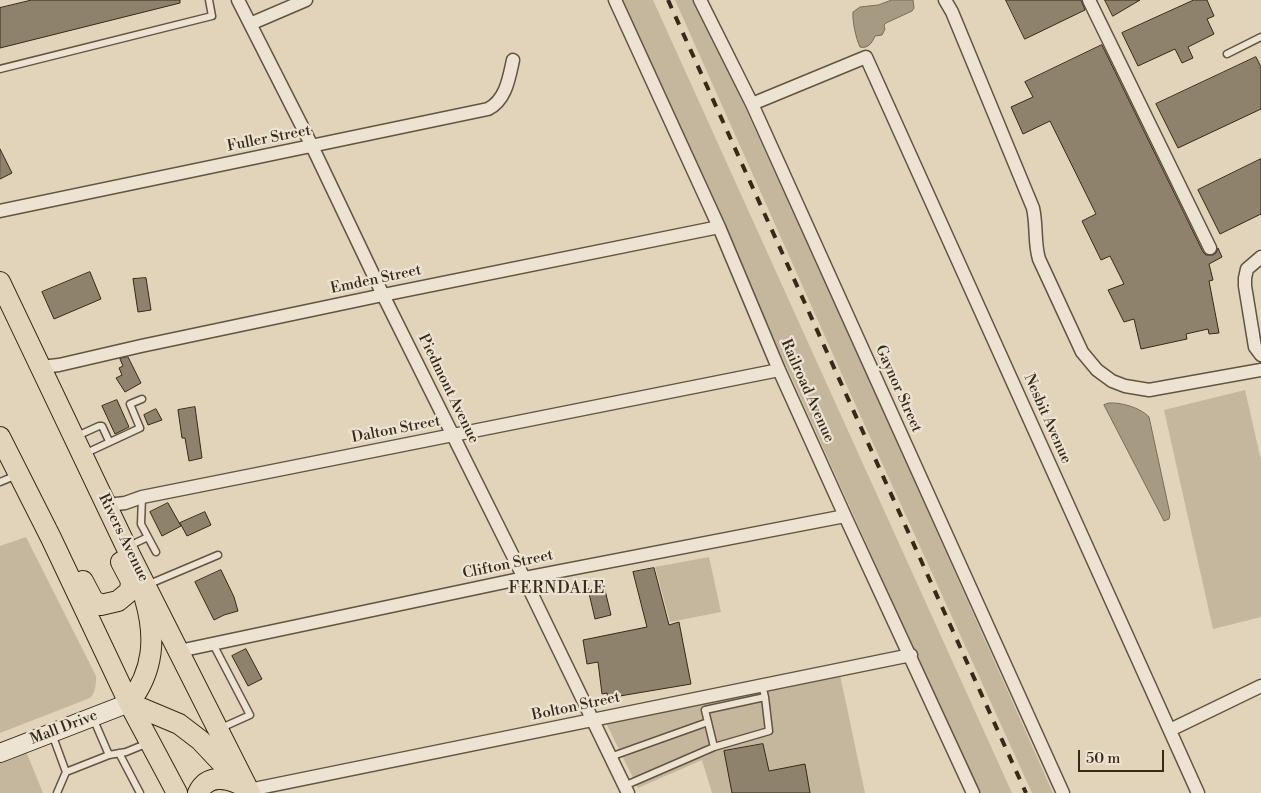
<!DOCTYPE html>
<html>
<head>
<meta charset="utf-8">
<style>
  body { margin:0 }
  #map { position:relative; width:1261px; height:793px; overflow:hidden; background:#e1d4ba; font-family:"Libre Bodoni",serif }
  canvas { display:block }
  .scale { position:absolute; left:1078px; top:750px; width:86px; height:22px; box-sizing:border-box; border:2px solid #372917; border-top:0; padding-left:6px; font-size:15px; line-height:18px; white-space:nowrap; color:#372917; -webkit-text-stroke:4px #ece3d2; paint-order:stroke }
</style>
</head>
<body>
<div id="map">
<canvas width="1261" height="793"></canvas>
<div class="scale">50 m</div>
</div>
<script>
const context = document.querySelector('canvas').getContext('2d');
context.lineJoin = 'round';
function fillPath(path, color) { context.fillStyle = color; context.fill(path, 'evenodd'); }
function trace(path, color, width, dash) { context.strokeStyle = color; context.lineWidth = width; context.lineCap = dash ? 'butt' : 'round'; context.setLineDash(dash || []); context.stroke(path); }
function label(font, color, halo, rows, align = 'center') {
  context.font = font + ' "Libre Bodoni",serif'; context.lineWidth = 4.5; context.setLineDash([]); context.textBaseline = 'middle'; context.strokeStyle = halo; context.fillStyle = color; for (const [text, x, y, turn = 0] of rows) {
    context.save(); context.translate(x, y); context.rotate((+turn || 0) * Math.PI / 180); context.textAlign = isNaN(turn) ? turn : align; if (halo) context.strokeText(text, 0, 0); context.fillText(text, 0, 0); context.restore();
  }
}
fillPath(new Path2D(`
  M621 0H653L1012 793H979Z
  M675 0H696L870 382 1053 793H1032L852 397Z
  M1245 390 1261 460V617L1213 629 1164 410Z
  M26 537 96 676C96 684 96 692 90 698L0 733V546Z
  M709 557 721 612 670 622 655 567Z
  M839 670 865 793H712L702 760 638 788 606 723Z
  M23 744 43 793H0V753Z`), '#c4b79e');
const water = new Path2D(`
  M892 0H913L914 8 912 11 886 23 884 25 885 29 882 35 875 36C872 43 868 49 860 47 856 39 852 20 853 12L860 7 878 5Z
  M1109 403C1121 402 1141 408 1149 417L1170 514 1169 519 1164 521 1104 405Z`);
fillPath(water, '#a79a83');
trace(water, '#7a6d58', 1);
const building = new Path2D(`
  M32 0H180V3L0 48V8Z
  M1006 0H1081L1085 10 1025 39Z
  M1105 0H1140L1113 16Z
  M1194 0H1207L1214 16 1207 19 1214 34 1188 47 1193 58 1182 63 1175 49 1138 66 1122 33Z
  M1102 45 1203 252 1206 255H1213L1216 253 1218 248 1222 257 1209 264 1213 280 1209 281 1219 333 1209 334 1208 329 1186 334 1187 339 1141 349 1134 319 1124 322 1108 290 1124 284 1110 256 1101 260 1082 221 1096 214 1050 121 1023 134 1011 107 1033 97 1025 82Z
  M1256 57 1261 67V109L1178 148 1156 104Z
  M0 149 12 173 0 179Z
  M1261 159V214L1220 234 1198 190Z
  M90 272 101 299 54 319 42 292Z
  M146 278 151 310 138 312 133 279Z
  M128 357 141 383 125 392 116 378 122 375 119 368 123 366 120 359Z
  M117 400 129 427 115 434 102 406Z
  M195 407 202 458 189 461 185 438H182L178 410Z
  M156 409 162 420 148 425 144 415Z
  M168 503 181 526 162 536 150 512Z
  M205 512 211 525 187 536 180 523Z
  M654 568 669 625 679 622 691 684 608 698 607 693 602 694 598 662 587 664 583 640 647 627 633 572Z
  M221 570 234 597 238 611 224 615 214 620 195 582Z
  M604 586 611 615 595 619 588 589Z
  M246 649 262 679 248 686 232 656Z
  M763 744 769 771 805 764 810 793H732L724 751Z`);
fillPath(building, '#8f826c');
trace(building, '#372917', 1);
const lane = new Path2D(`
  M1227 54 1261 37
  M0 69 212 16 209 0
  M77 436 99 426H102L109 441
  M84 454 140 428 130 404 142 399
  M0 482 17 475
  M142 497 141 524 156 552
  M129 546 148 537
  M147 585 218 555
  M213 644 250 715 219 729
  M52 734 66 772 57 793
  M714 747 769 731 765 697
  M119 753 140 793
  M109 755 126 752 148 743
  M610 757 708 722
  M66 772 109 755 93 718
  M624 786 714 747 705 710 765 697 762 685`);
const street = new Path2D(`
  M238 0 312 146 383 295 524 578 628 793
  M615 0 719 227 779 370 845 516 973 793
  M700 0 752 104 1063 793
  M945 0 952 12 1033 208C1037 225 1034 243 1039 259L1082 352 1097 370 1112 381 1125 386 1149 390 1261 370
  M1089 0 1210 248
  M250 24 306 0
  M752 104 866 57 1198 793
  M0 211 488 109C506 100 509 78 513 60
  M1261 257 1247 269 1245 278V286L1255 347 1261 355
  M41 367 59 365 141 346 383 295 719 227
  M107 505 125 503 142 497 779 370
  M179 651 524 578 845 516
  M1170 730 1261 686
  M249 790 911 655`);
const secondary = new Path2D(`
  M0 753 129 703`);
const primary = new Path2D(`
  M0 282 131 557 250 793
  M0 437 51 538 129 703 177 793
  M83 581 93 600 101 605 118 601 130 591 131 581 121 562
  M129 703C154 671 156 637 145 599
  M129 703 179 724 200 740 236 778
  M198 793C207 774 227 777 243 786`);
trace(lane, '#625440', 9);
trace(street, '#625440', 15);
trace(secondary, '#372917', 20);
trace(primary, '#372917', 22);
trace(lane, '#ece3d2', 6);
trace(street, '#ece3d2', 12);
trace(secondary, '#ece3d2', 18);
trace(primary, '#e1d4ba', 20);
trace(new Path2D(`
  M668 0 1026 793`), '#372917', 4, [9, 9]);
label('15px', '#372917', '#ece3d2', [
  ["Fuller Street",269,139,-11],
  ["Emden Street",376,280,-12],
  ["Piedmont Avenue",448,389,64],
  ["Gaynor Street",898,389,66],
  ["Railroad Avenue",807,391,66],
  ["Nesbit Avenue",1047,419,66],
  ["Dalton Street",396,430,-11],
  ["Rivers Avenue",123,538,64],
  ["Clifton Street",508,565,-12],
  ["Bolton Street",576,707,-12],
  ["Mall Drive",64,728,-21]
]);
context.letterSpacing = '1px';
label('16px', '#372917', '#ece3d2', [
  ["FERNDALE",557,589]
]);
context.letterSpacing = '0px';
</script>
</body>
</html>
